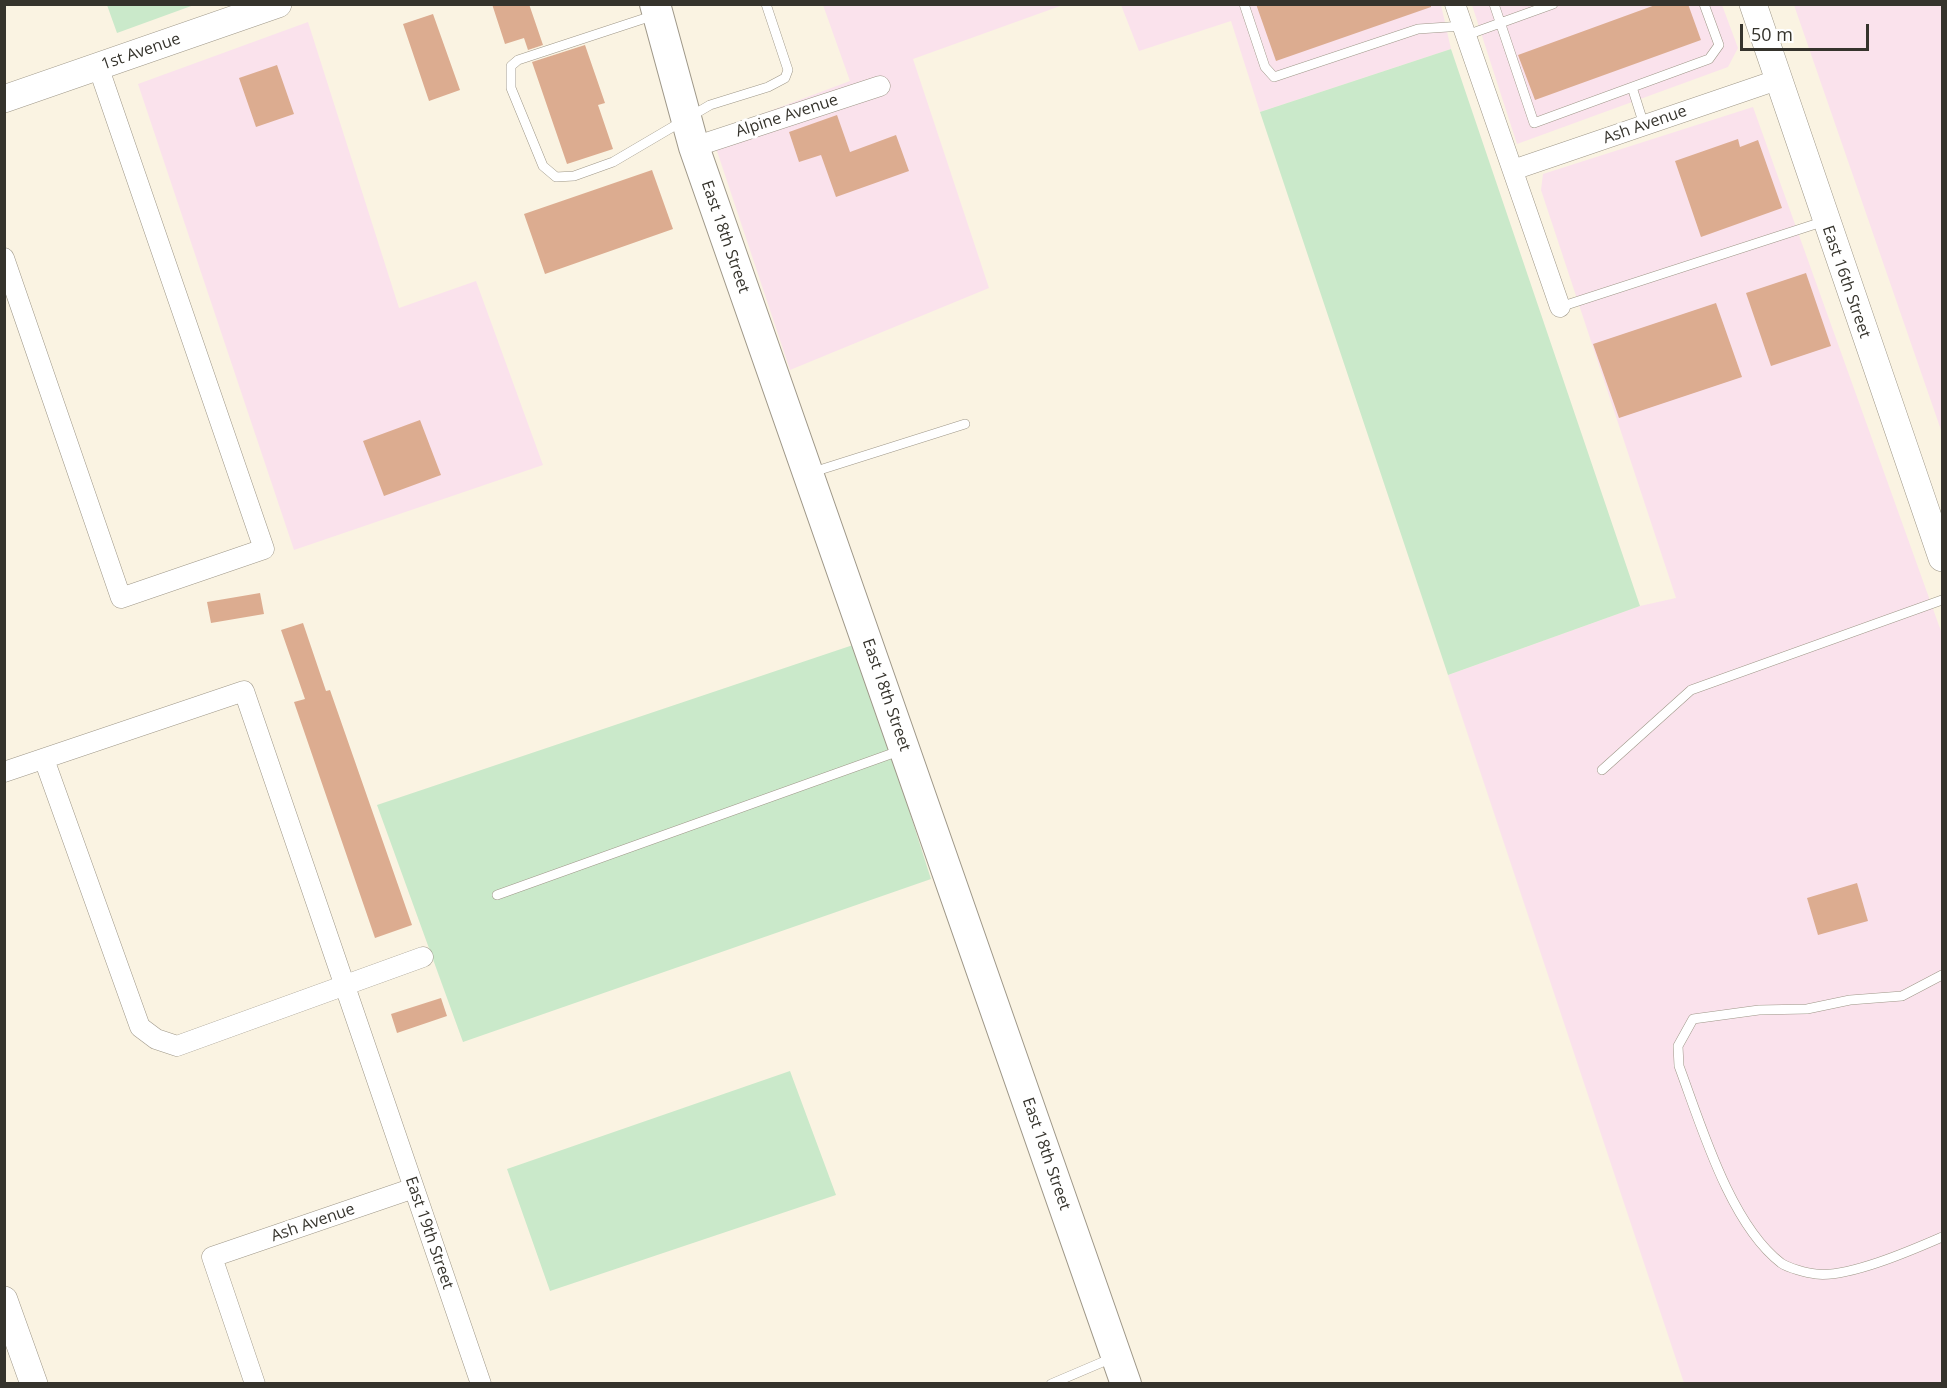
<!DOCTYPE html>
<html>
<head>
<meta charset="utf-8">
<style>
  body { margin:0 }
  #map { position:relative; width:1947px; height:1388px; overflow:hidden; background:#faf3e2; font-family:"Open Sans",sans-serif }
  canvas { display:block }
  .frame { position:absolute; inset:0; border:6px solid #35332c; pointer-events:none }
  .scale { position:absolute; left:1740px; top:24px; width:129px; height:27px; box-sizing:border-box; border:3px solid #35332c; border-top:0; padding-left:8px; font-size:18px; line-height:21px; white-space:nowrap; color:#35332c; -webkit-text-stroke:4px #fff; paint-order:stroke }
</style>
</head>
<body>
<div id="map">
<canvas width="1947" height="1388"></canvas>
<div class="frame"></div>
<div class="scale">50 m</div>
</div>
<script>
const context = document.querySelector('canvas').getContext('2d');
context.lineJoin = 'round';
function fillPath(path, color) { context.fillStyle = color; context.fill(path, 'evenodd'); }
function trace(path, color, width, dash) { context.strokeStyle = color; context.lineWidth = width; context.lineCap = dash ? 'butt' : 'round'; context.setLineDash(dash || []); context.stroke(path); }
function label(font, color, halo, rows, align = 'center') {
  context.font = font + ' "Open Sans",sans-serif'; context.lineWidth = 6; context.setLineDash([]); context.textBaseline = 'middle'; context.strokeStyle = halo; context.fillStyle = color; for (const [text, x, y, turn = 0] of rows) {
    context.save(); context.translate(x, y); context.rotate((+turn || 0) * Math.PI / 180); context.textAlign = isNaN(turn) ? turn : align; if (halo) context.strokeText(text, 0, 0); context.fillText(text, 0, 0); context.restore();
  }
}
fillPath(new Path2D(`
  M823 5H1063L913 59 989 288 790 370 711 133 850 81Z
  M1121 5H1441L1451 49 1260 112 1231 21 1139 51Z
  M1472 5H1722L1738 48 1728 67 1517 144Z
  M1794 5H1942V433Z
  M308 22 399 308 476 281 543 465 294 550 138 84Z
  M1753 107 1942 634V1383H1684L1448 675 1640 606 1676 598 1541 190 1543 174Z`), '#fae2ec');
fillPath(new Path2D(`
  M107 5V4L194 5 117 33Z
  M1451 49 1640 606 1448 675 1260 112Z
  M856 644 931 879 463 1042 377 805Z
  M790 1071 836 1195 550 1291 507 1169Z`), '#cae9ca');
fillPath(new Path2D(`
  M492 4H529L543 45 528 50 524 38 505 44Z
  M1256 4H1431V7L1276 61Z
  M1658 4H1688L1701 40 1535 100 1518 55Z
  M433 14 460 90 429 101 403 24Z
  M585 45 605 103 598 105 613 149 567 164 532 62Z
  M277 65 294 114 256 127 239 78Z
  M837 115 850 152 896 135 909 171 836 197 821 155 799 162 789 132Z
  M1738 139 1740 147 1758 140 1782 208 1701 237 1675 161Z
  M652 170 673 229 545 274 524 214Z
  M1806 273 1831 346 1771 366 1746 293Z
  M1716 303 1742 377 1619 418 1593 344Z
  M420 420 441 475 384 496 363 441Z
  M260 593 264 614 211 623 207 602Z
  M303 623 326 691 330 690 412 925 375 938 294 702 305 699 281 630Z
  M1857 883 1868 921 1818 935 1807 898Z
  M441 998 447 1016 397 1033 391 1014Z`), '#dcac90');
const lane = new Path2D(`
  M1244 4 1265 67 1274 77 1418 29 1463 26
  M1494 4 1534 123 1709 59 1719 45 1704 4
  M655 15 518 60 511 66V88L543 166 556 177 574 176 613 162 710 105 768 87 785 78 788 70 766 4
  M1467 35 1553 4
  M1632 87 1644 125
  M1560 307 1825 221
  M810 473 965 424
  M1602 770 1691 690 1942 600
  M497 895 899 751
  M1942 975 1902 996 1850 1000 1807 1009 1759 1010 1693 1019 1678 1046 1679 1066C1701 1125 1730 1224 1781 1263 1788 1268 1807 1273 1816 1274 1848 1278 1912 1250 1942 1237
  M1051 1384 1112 1358`);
const street = new Path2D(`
  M1455 4 1560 307
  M694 147 880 86
  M1513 170 1777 80
  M4 258 121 598 264 549 98 66
  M44 759 140 1027 156 1039 177 1046 423 957
  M4 772 244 691 481 1384
  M255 1384 212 1257 414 1188`);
const secondary = new Path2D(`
  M1753 4 1942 558
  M4 99 278 4
  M4 1300 34 1384`);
const primary = new Path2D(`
  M655 4 694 147 1126 1384`);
trace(lane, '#9e9788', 10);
trace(street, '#9e9788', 21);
trace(secondary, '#9e9788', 28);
trace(primary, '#9e9788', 32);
trace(lane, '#fff', 9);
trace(street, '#fff', 20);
trace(secondary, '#fff', 27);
trace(primary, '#fff', 30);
label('16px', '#35332c', '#fff', [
  ["1st Avenue",141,52,-19],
  ["Alpine Avenue",787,116,-18],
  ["Ash Avenue",1645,125,-19],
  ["East 18th Street",725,237,71],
  ["East 16th Street",1846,282,71],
  ["East 18th Street",886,695,71],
  ["East 18th Street",1046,1154,71],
  ["Ash Avenue",313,1223,-19],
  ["East 19th Street",429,1233,71]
]);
</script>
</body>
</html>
